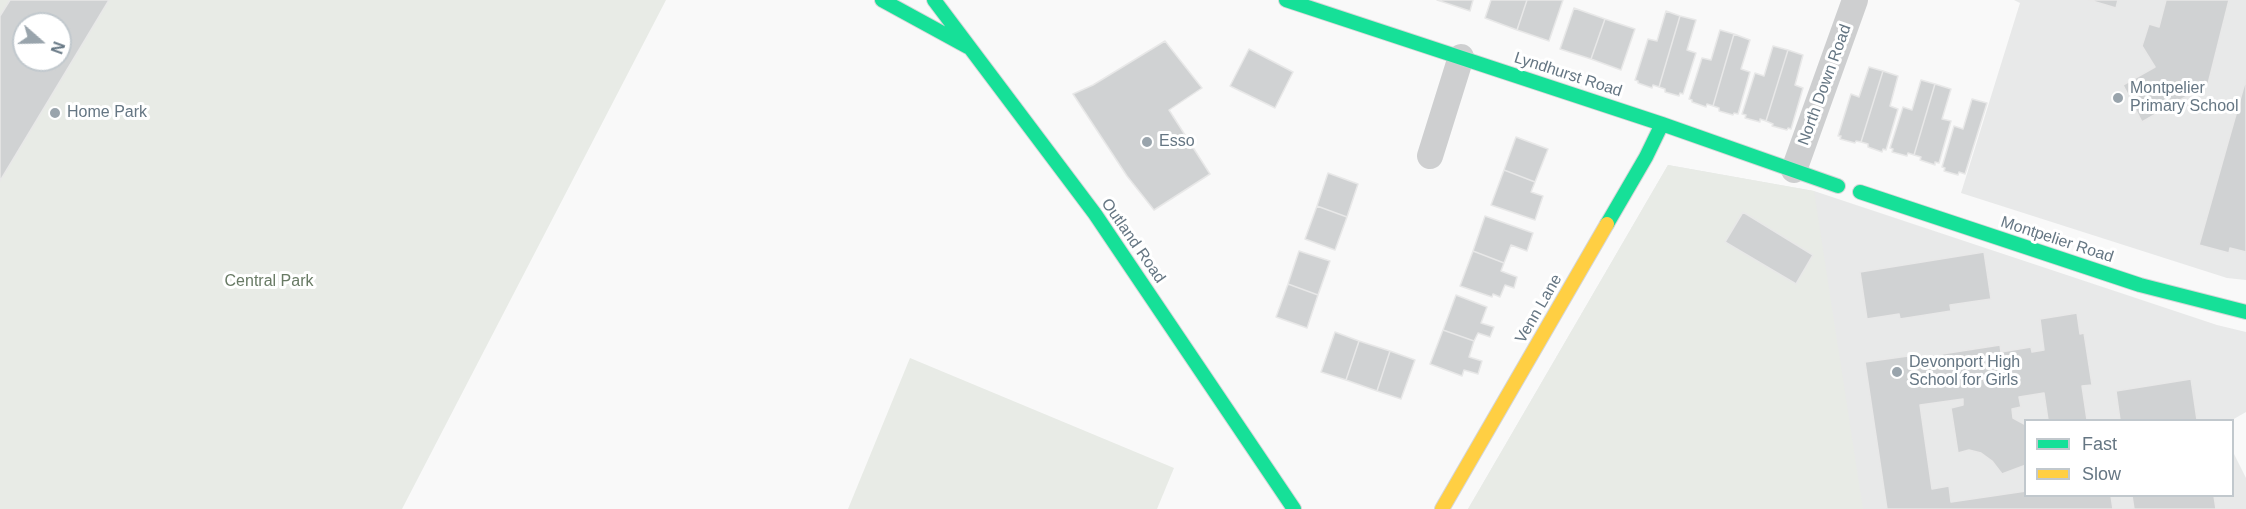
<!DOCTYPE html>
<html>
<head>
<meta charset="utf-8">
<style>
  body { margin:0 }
  #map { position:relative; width:2246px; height:509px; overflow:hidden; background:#f9f9f9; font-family:Helvetica,sans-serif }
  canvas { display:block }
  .legend { position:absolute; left:2024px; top:419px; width:210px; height:78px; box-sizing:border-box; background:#fff; border:2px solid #c1c8cd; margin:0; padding:8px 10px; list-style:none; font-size:18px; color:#657683 }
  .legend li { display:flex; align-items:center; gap:12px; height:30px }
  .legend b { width:30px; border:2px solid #c1c8cd }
  .north { position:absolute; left:12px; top:12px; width:60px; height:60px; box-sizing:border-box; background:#fff; border:2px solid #c1c8cd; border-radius:50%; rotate:110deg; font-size:16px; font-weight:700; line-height:24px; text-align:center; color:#657683 }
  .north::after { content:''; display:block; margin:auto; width:21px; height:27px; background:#99a4ac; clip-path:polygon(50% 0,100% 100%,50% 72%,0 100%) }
</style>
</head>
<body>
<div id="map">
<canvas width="2246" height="509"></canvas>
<ul class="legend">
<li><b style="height:8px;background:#16e098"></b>Fast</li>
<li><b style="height:8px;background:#ffcf43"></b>Slow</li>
</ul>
<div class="north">N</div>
</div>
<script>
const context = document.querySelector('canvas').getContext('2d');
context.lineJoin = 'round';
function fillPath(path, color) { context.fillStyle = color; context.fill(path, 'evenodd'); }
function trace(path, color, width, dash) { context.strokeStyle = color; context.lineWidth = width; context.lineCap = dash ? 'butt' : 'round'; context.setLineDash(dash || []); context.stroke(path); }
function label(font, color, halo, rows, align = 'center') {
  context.font = font + ' Helvetica,sans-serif'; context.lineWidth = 6; context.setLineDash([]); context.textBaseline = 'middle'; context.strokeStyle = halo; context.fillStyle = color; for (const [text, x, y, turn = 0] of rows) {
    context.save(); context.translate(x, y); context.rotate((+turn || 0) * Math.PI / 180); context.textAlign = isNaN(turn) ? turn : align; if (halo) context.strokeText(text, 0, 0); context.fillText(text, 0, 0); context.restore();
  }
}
fillPath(new Path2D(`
  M2014 0H2246V280L2227 278 1961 193 2020 3Z
  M1668 165 1814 191 2217 325 2246 332V412L2232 420H2026V496H2232L2233 452 2246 478V509H1468Z`), '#e8e9e9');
fillPath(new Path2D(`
  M0 0H666L402 509H0ZM24 24H60V60H24Z
  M1668 165 1814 191 1863 509H1468Z
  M910 358 1174 468 1157 509H848Z`), '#e8ebe6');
const building = new Path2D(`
  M10 0H109L0 181V16ZM24 24H60V60H24Z
  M1437 0H1473L1470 11Z
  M1491 0H1527L1517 30 1485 18Z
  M1527 0H1563L1549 41 1517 30Z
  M2089 0H2118L2116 8Z
  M2166 0H2229L2208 84 2142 122 2123 85 2155 67 2142 46 2149 24 2159 27Z
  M1574 8 1605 19 1591 59 1560 49Z
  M1666 11 1680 16 1659 87 1653 85 1652 88 1638 83V81L1635 80 1648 39 1657 41Z
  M1680 16 1696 20 1687 50 1696 53 1683 94 1680 93 1679 96 1665 92V89L1659 87Z
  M1605 19 1635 29 1621 70 1591 59Z
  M1720 30 1734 34 1713 106 1707 104 1706 107 1692 102V100L1689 99 1702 58 1711 60Z
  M1734 34 1750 40 1741 69 1750 72 1738 114 1734 113 1733 115 1719 111V108L1713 106Z
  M1165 41 1202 88 1169 110 1210 174 1154 210 1127 176 1073 94 1093 85Z
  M1773 46 1788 50 1766 121 1760 119V122L1745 118 1746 115 1742 114 1755 73 1764 76Z
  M1249 49 1293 72 1275 108 1230 86Z
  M1788 50 1803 55 1795 85 1803 88 1791 129 1788 128 1787 130 1772 126 1773 124 1766 121Z
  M1869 67 1883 71 1861 142 1856 141 1855 143 1840 139 1841 136H1838L1851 94 1859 97Z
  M1883 71 1898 76 1890 106 1898 109 1886 150 1883 149 1882 152 1868 147V144L1861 142Z
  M2246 79V252L2230 248 2229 253 2199 245Z
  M1921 80 1935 84 1914 155 1908 153 1907 156 1892 152 1893 149 1890 148 1903 107 1912 110Z
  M1935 84 1951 89 1942 119 1951 121 1939 163 1935 162V165L1920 160 1921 157 1914 155Z
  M1972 99 1987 103 1965 174 1959 172 1958 175 1944 171 1945 168 1942 167 1954 126 1963 129Z
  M1516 137 1548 149 1535 182 1504 170Z
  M1504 170 1535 182 1531 192 1543 196 1535 220 1491 205Z
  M1328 173 1358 184 1347 217 1317 206Z
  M1317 206 1347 217 1335 250 1305 239Z
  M1743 212 1813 255 1796 284 1725 242Z
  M1485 216 1533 233 1527 251 1511 245 1504 263 1473 251Z
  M1299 251 1330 261 1318 295 1288 284Z
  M1473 251 1504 263 1501 271 1517 277 1514 288 1505 285 1500 297 1493 294 1492 297 1460 286Z
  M1984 252 1991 299 1950 305 1951 311 1900 319 1899 314 1867 319 1860 272Z
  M1288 284 1318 295 1307 328 1276 317Z
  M1456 295 1487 307 1481 323 1494 327 1490 337 1478 333 1474 341 1443 330Z
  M2077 313 2080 334 2084 333 2092 385 2082 386 2087 420H2048L2044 393 2019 397 2021 407 2012 409 2013 418 2026 425V465L2002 474 1992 461 1981 453 1969 450 1958 453 1951 408 1963 405V399L1920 405 1932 489 1949 486 1951 502 2026 491V496H2111L2113 509H1887L1865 362 1908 356 1910 366 1944 360 1942 354 2000 345 2001 352 2031 347 2032 352 2044 350 2040 319Z
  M1443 330 1474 341 1469 357 1482 361 1478 374 1464 370 1462 376 1430 364Z
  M1335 332 1359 341 1346 380 1321 372Z
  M1359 341 1390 351 1377 391 1346 380Z
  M1390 351 1415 360 1401 399 1377 391Z
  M2191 379 2197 420H2120L2116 391Z
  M2132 496H2214L2216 509H2134Z`);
fillPath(building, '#d0d2d3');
trace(building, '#e8e8e8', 1.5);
const fast = new Path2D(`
  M882 0 968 47
  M934 0 1095 214 1294 509
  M1286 0 1662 124 1838 186
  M1860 192 2140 285 2246 312
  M1607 224 1646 157 1662 124`);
const slow = new Path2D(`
  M1442 509 1607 224`);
trace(fast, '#d5d6d7', 16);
trace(slow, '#d5d6d7', 16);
trace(new Path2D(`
  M1430 156 1461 57
  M1794 170 1855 0`), '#cecfd0', 26);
trace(fast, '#16e098', 14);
trace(slow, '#ffcf43', 14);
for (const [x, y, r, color] of [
  [2118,98,6,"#99a4ac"],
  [55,113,6,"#99a4ac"],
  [1147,142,6,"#99a4ac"],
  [1897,372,6,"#99a4ac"]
]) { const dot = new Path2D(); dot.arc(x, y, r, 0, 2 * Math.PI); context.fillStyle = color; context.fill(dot); trace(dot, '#fff', 2); }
label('16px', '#657683', '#fff', [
  ["Lyndhurst Road",1568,75,18],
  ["North Down Road",1825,85,-70],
  ["Montpelier Road",2057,240,18],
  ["Outland Road",1133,241,55],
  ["Venn Lane",1539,309,-60]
]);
label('16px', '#657683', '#fff', [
  ["Montpelier",2130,89],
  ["Primary School",2130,107],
  ["Home Park",67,113],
  ["Esso",1159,142],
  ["Devonport High",1909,363],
  ["School for Girls",1909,381]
], 'left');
label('16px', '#687a64', '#fff', [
  ["Central Park",269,282]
]);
</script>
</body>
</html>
